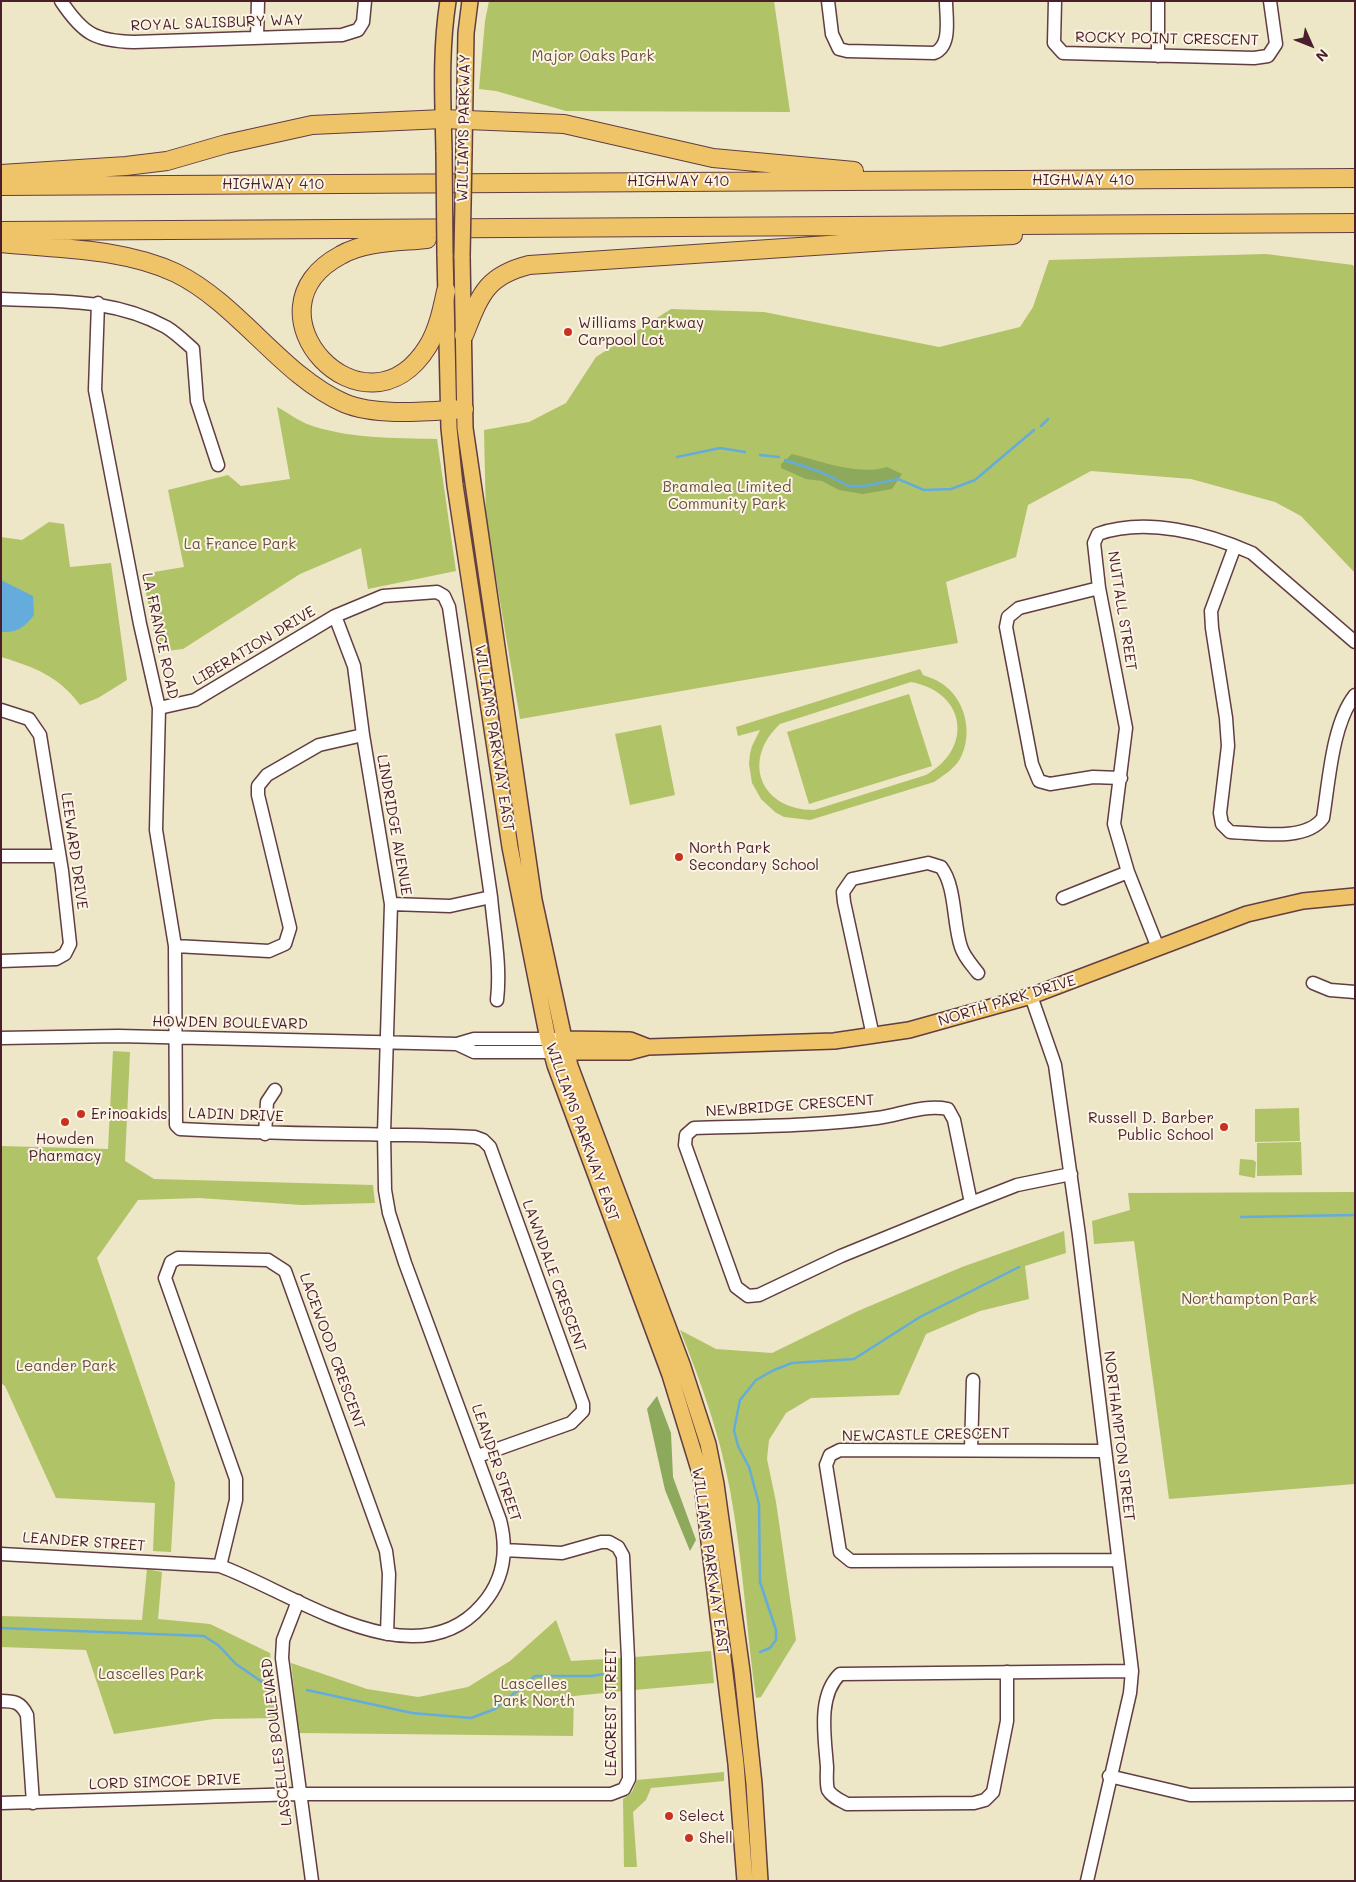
<!DOCTYPE html>
<html>
<head>
<meta charset="utf-8">
<style>
  body { margin:0 }
  #map { position:relative; width:1356px; height:1882px; overflow:hidden; background:#ede6c7; font-family:Mali,sans-serif }
  canvas { display:block }
  .frame { position:absolute; inset:0; border:2px solid #4a1f2b; pointer-events:none }
  .north { position:absolute; left:1286px; top:20px; width:50px; height:50px; -webkit-text-stroke:4px #fcf5e5; paint-order:stroke; rotate:134deg; font-size:14px; font-weight:700; line-height:20px; text-align:center; color:#4a1f2b }
  .north::after { content:''; display:block; margin:auto; width:18px; height:22px; background:#4a1f2b; clip-path:polygon(50% 0,100% 100%,50% 72%,0 100%) }
</style>
</head>
<body>
<div id="map">
<canvas width="1356" height="1882"></canvas>
<div class="frame"></div>
<div class="north">N</div>
</div>
<script>
const context = document.querySelector('canvas').getContext('2d');
context.lineJoin = 'round';
function fillPath(path, color) { context.fillStyle = color; context.fill(path, 'evenodd'); }
function trace(path, color, width, dash) { context.strokeStyle = color; context.lineWidth = width; context.lineCap = dash ? 'butt' : 'round'; context.setLineDash(dash || []); context.stroke(path); }
function label(font, color, halo, rows, align = 'center') {
  context.font = font + ' Mali,sans-serif'; context.lineWidth = 4; context.setLineDash([]); context.textBaseline = 'middle'; context.strokeStyle = halo; context.fillStyle = color; for (const [text, x, y, turn = 0] of rows) {
    context.save(); context.translate(x, y); context.rotate((+turn || 0) * Math.PI / 180); context.textAlign = isNaN(turn) ? turn : align; if (halo) context.strokeText(text, 0, 0); context.fillText(text, 0, 0); context.restore();
  }
}
fillPath(new Path2D(`
  M489 1H774L790 112 566 111 496 91 479 89 485 21Z
  M1266 254 1353 265 1355 269V573L1301 516 1275 502 1191 479 1091 471 1028 505 1016 557 946 582 958 643 520 719 486 519 484 430 529 422 566 403 596 357 671 309 764 312 939 347 1020 327 1033 307 1049 260Z
  M277 407C287 412 297 420 307 424 348 439 394 438 437 439L456 571 368 589 361 548 300 574 183 649 158 652 142 574 184 567 168 490 228 475 241 486 290 479Z
  M49 522 64 524 70 567 111 563 127 680 98 698 80 705C59 676 34 667 1 657V537L22 540Z
  M920 669 923 675C928 677 935 679 941 683 965 698 974 733 960 759 954 769 944 775 934 782L810 820 784 817 775 812 761 799 752 783 749 764 750 754 752 746 760 730 738 736 736 727ZM911 682C966 692 974 748 926 775L814 810C760 810 741 760 780 724Z
  M909 694 932 766 809 804 787 732Z
  M661 725 675 795 630 805 615 734Z
  M113 1051 130 1052 125 1161 154 1179 373 1185 375 1203 302 1205 199 1198 138 1200 97 1258 175 1483 171 1552 153 1551 155 1503 56 1498 5 1386 1 1383V1146L108 1149Z
  M1299 1108 1300 1141 1255 1142V1109Z
  M1301 1142 1302 1175 1257 1176V1143Z
  M1240 1159 1253 1160 1256 1162 1255 1178 1239 1175Z
  M1355 1192V1484L1169 1499 1134 1241 1094 1244 1092 1221 1130 1210 1128 1193Z
  M1064 1231 1066 1253 1025 1266 1029 1299 980 1311 926 1334 899 1395 811 1398 786 1413 769 1440 767 1459 776 1502 796 1640 761 1697 756 1698C746 1629 743 1559 730 1490 720 1435 701 1382 680 1330L716 1349 772 1353 858 1311 962 1267Z
  M147 1569 162 1572 158 1619 210 1624 270 1653 277 1718 214 1719 114 1734 86 1650 1 1647V1616L142 1620Z
  M556 1620 571 1661 622 1658 623 1691 574 1696 573 1736 299 1733 291 1663 367 1689 418 1697 468 1687 510 1661Z
  M711 1651 714 1683 634 1690 635 1657Z
  M724 1772V1781L651 1788 646 1800 633 1812 637 1867H624L623 1799 632 1792 637 1780Z`), '#b0c367');
fillPath(new Path2D(`
  M792 454C821 461 857 476 887 467L902 474 892 489 863 494 839 490 822 481 806 479 781 468V464Z
  M657 1396 671 1433 673 1477 696 1540 690 1551 665 1490 647 1409Z`), '#8ca95c');
fillPath(new Path2D(`
  M1 580 33 596 34 615C25 627 17 633 1 632Z`), '#64acdb');
trace(new Path2D(`
  M1041 426 1048 419
  M760 455 779 457
  M677 457 720 448 745 452
  M785 460 821 472 849 486H865L898 479 924 490 951 489 975 480 1034 430
  M1241 1217 1355 1215
  M1 1628 204 1636 218 1645 236 1664 262 1682
  M760 1652 770 1648 776 1640V1630L760 1582 759 1504 749 1467 738 1446 734 1430 740 1400 756 1380 774 1370 792 1363 854 1359 920 1317 1019 1267
  M307 1690 412 1713 471 1718 495 1709 535 1676H591L604 1674`), '#64acdb', 2.5);
const minor = new Path2D(`
  M61 1C83 34 95 41 134 42L342 35 358 30 363 22 365 1
  M828 1 832 34 839 49 847 51 934 53C952 46 946 18 946 1
  M1055 1 1054 43 1063 53 1254 58 1268 56 1276 44 1270 1
  M257 38 258 1
  M1158 56V1
  M1 299C60 302 113 298 166 327 176 333 185 342 193 349L197 401 218 465
  M98 303 95 390 140 624 159 708 156 830 175 946 176 1125 180 1129C278 1135 376 1133 475 1137L483 1140 490 1147 583 1404V1411L571 1423 478 1456
  M1235 546 1211 611 1212 628 1226 718 1228 746 1220 813 1222 824 1230 832C1257 833 1306 842 1323 818 1329 782 1332 724 1355 695
  M1099 588 1019 608 1008 617 1006 627 1032 764 1039 781 1050 784 1093 777 1121 778
  M159 708 195 700 335 616 383 596 437 592 444 596 449 607 491 897C494 931 501 966 497 1000
  M1 710 29 719 40 735 62 871 70 944 65 954 56 959 1 961
  M1 856H59
  M1063 898 1128 872
  M391 904 450 906 491 897
  M175 946 269 951 285 944 290 928 258 795V786L267 775 319 745 363 735
  M1158 948 1128 872 1114 824 1126 728 1099 588 1094 543 1098 534C1146 517 1207 533 1252 553L1355 642
  M1313 983 1330 990 1355 992
  M1031 996 1055 1065 1079 1235 1132 1671 1130 1693 1087 1881
  M873 1036 844 902 843 892 852 879 928 863 941 867C956 886 953 924 961 947 964 957 972 965 978 973
  M1 1038 118 1036 457 1044 474 1039H555
  M457 1044 474 1052H560
  M265 1134 267 1102 275 1090
  M971 1203 954 1120 948 1109C924 1104 900 1115 877 1118 816 1126 755 1126 694 1128L686 1135 685 1145 736 1287 748 1296 759 1295 841 1256 971 1203 1017 1185 1071 1174
  M971 1450 973 1380
  M1104 1451 840 1450 830 1455 826 1465 840 1552 851 1561 1118 1560
  M1 1554 220 1566C294 1593 415 1683 482 1605 504 1580 508 1551 500 1520L405 1263 389 1213 385 1190 384 1133 391 904 363 735 354 666 335 616
  M220 1566 236 1500V1479L165 1278 171 1262 178 1258 268 1260 285 1271 386 1551 389 1574 387 1634
  M298 1601 283 1640 282 1658 312 1881
  M1007 1672V1721L993 1792 985 1800 974 1803 847 1804C840 1800 832 1797 828 1790 826 1784 827 1773 827 1767 825 1738 817 1696 840 1674L1132 1671
  M1 1701C14 1701 21 1702 27 1715L33 1803
  M1109 1776 1190 1795 1355 1794
  M1 1803 299 1794H611L624 1789 629 1779 628 1658 623 1556 618 1547 609 1542H601L562 1553 504 1550`);
const major = new Path2D(`
  M464 151 466 33 470 1
  M444 152C443 102 440 52 448 1
  M445 254 449 428 455 485 510 847 548 1039 555 1065 670 1375 701 1476 736 1764 745 1881
  M462 256 465 428 534 900 570 1066 683 1367 708 1444 716 1484 742 1671 754 1784 760 1881
  M563 1039 630 1040 648 1047
  M566 1052H629L648 1047 834 1041 909 1030 1031 996 1247 914 1303 901 1355 896`);
const highway = new Path2D(`
  M1 174 126 166 167 161 226 144 312 125 443 119 564 124 713 158 854 171
  M1 186 1355 178
  M1 231 1355 223
  M427 239C399 242 365 241 341 255 237 310 365 448 428 346 438 329 442 310 446 291
  M1 243C59 249 123 248 176 273 239 304 282 376 344 403 377 417 429 411 464 409
  M464 335C480 296 485 276 529 265L889 241 1013 235`);
trace(minor, '#623d42', 15);
trace(major, '#623d42', 18);
trace(highway, '#623d42', 20);
trace(minor, '#fff', 12);
trace(major, '#efc469', 15);
trace(highway, '#efc469', 18);
const majorBridge = new Path2D(`
  M444 152 445 254
  M462 256 464 151`);
trace(majorBridge, '#623d42', 18, []);
trace(majorBridge, '#efc469', 15);
for (const [x, y, r, color] of [
  [568,332,5,"#c8321e"],
  [679,857,5,"#c8321e"],
  [81,1114,5,"#c8321e"],
  [65,1122,5,"#c8321e"],
  [1224,1127,5,"#c8321e"],
  [669,1816,5,"#c8321e"],
  [689,1838,5,"#c8321e"]
]) { const dot = new Path2D(); dot.arc(x, y, r, 0, 2 * Math.PI); context.fillStyle = color; context.fill(dot); trace(dot, '#fcf5e5', 2); }
label('15px', '#4a1f2b', '#fcf5e5', [
  ["ROYAL SALISBURY WAY",217,23,-2],
  ["ROCKY POINT CRESCENT",1167,39,1],
  ["WILLIAMS PARKWAY",464,128,-89],
  ["HIGHWAY 410",1083,180],
  ["HIGHWAY 410",678,181],
  ["HIGHWAY 410",273,184],
  ["NUTTALL STREET",1122,611,81],
  ["LA FRANCE ROAD",160,636,78],
  ["LIBERATION DRIVE",254,646,-31],
  ["WILLIAMS PARKWAY EAST",494,738,81],
  ["LINDRIDGE AVENUE",394,825,80],
  ["LEEWARD DRIVE",74,851,82],
  ["NORTH PARK DRIVE",1007,1001,-17],
  ["HOWDEN BOULEVARD",230,1023,1],
  ["NEWBRIDGE CRESCENT",790,1106,-4],
  ["LADIN DRIVE",236,1115,2],
  ["WILLIAMS PARKWAY EAST",582,1132,70],
  ["LAWNDALE CRESCENT",554,1276,70],
  ["LACEWOOD CRESCENT",332,1351,70],
  ["NEWCASTLE CRESCENT",926,1435,-1],
  ["NORTHAMPTON STREET",1119,1436,83],
  ["LEANDER STREET",496,1463,71],
  ["LEANDER STREET",84,1542,4],
  ["WILLIAMS PARKWAY EAST",710,1561,82],
  ["LEACREST STREET",611,1712,-90],
  ["LASCELLES BOULEVARD",277,1742,-97],
  ["LORD SIMCOE DRIVE",165,1782,-2]
]);
label('15px', '#69503d', '#fcf5e5', [
  ["Major Oaks Park",593,56],
  ["Bramalea Limited",727,487],
  ["Community Park",727,504],
  ["La France Park",240,544],
  ["Northampton Park",1249,1299],
  ["Leander Park",66,1366],
  ["Lascelles Park",151,1674],
  ["Lascelles",534,1684],
  ["Park North",534,1701]
]);
label('15px', '#4a1f2b', '#fcf5e5', [
  ["Williams Parkway",578,323],
  ["Carpool Lot",578,340],
  ["North Park",689,848],
  ["Secondary School",689,865],
  ["Erinoakids",91,1114],
  ["Russell D. Barber",1214,1118,"right"],
  ["Public School",1214,1135,"right"],
  ["Howden",65,1139,"center"],
  ["Pharmacy",65,1156,"center"],
  ["Select",679,1816],
  ["Shell",699,1838]
], 'left');
</script>
</body>
</html>
